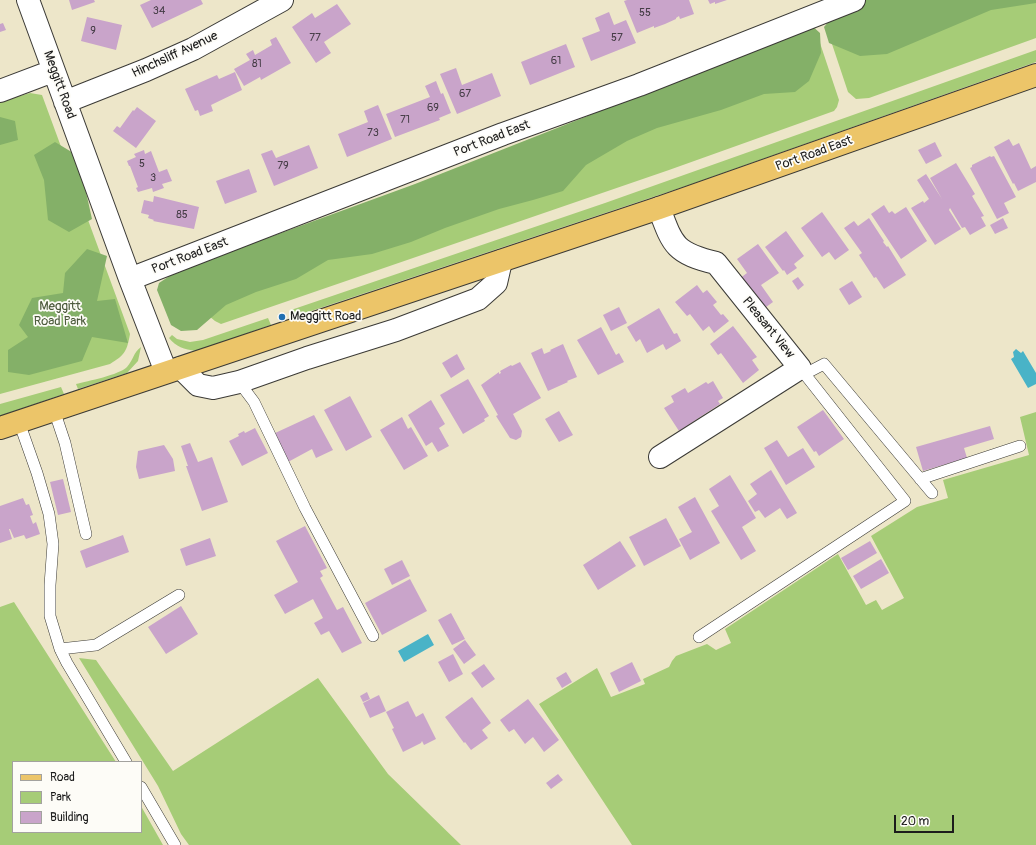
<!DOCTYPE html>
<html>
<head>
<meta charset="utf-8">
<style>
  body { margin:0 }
  #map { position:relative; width:1036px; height:845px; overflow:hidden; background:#ede6c9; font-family:Pangolin,sans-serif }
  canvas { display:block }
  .legend { position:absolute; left:12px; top:761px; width:130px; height:72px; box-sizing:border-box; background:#fdfcf7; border:1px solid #a3a29f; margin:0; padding:5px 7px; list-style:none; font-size:12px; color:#1c1c1c }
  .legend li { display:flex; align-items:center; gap:8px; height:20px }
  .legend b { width:20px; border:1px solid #a3a29f }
  .scale { position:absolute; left:894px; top:815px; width:60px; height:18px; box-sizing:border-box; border:2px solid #1c1c1c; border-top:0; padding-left:5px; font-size:12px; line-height:14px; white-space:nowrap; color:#1c1c1c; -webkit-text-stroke:3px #fdfcf7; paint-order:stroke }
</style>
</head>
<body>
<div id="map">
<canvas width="1036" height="845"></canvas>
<ul class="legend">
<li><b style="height:5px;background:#ecc569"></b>Road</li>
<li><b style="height:11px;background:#a6cc77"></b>Park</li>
<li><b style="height:11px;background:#c9a4ca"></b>Building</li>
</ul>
<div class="scale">20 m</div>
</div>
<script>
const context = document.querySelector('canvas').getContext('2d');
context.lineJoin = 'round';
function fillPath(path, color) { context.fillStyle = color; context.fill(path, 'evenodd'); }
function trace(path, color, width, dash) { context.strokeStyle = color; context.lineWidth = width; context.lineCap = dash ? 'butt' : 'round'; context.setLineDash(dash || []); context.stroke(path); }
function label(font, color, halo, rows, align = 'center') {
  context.font = font + ' Pangolin,sans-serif'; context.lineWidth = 3.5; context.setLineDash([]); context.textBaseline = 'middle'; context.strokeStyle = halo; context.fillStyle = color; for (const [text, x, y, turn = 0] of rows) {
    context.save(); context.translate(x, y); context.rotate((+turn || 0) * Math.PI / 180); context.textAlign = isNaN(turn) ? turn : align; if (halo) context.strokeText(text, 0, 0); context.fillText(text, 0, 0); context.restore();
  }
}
fillPath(new Path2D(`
  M1036 0V38L869 98 856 99 848 92 826 26Z
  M815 28 839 100 837 107 834 111 669 170 221 324 215 321 209 316 213 300 726 83Z
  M1036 50V62L692 184 293 317 291 310 605 203Z
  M30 93 42 95 130 334C127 351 125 355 110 364L0 394V102Z
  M268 318 271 325 196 351C184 349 176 347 169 338L172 335 177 339 190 342 203 340Z
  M141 347 138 361 127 373 78 389 76 384C88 381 119 375 127 367 134 359 133 353 141 347Z
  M61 387 64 394 0 416V404Z
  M1036 412V845H632L539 704 597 668 611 697 645 684 643 679 669 667 672 661 676 656 707 644 716 650 731 643 725 629 838 554 866 605 876 600 882 610 904 598 871 536 917 507 948 498 943 480 1029 455 1020 417Z
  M14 602 116 762H13V832H141V806L163 845H0V607Z
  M79 658 96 660 173 771 318 678 388 774 461 845H189L181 834 158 786Z`), '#a6cc77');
fillPath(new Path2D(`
  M866 0H1036V3L991 10 887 54 860 56 829 43 824 27C835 13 850 7 866 0Z
  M810 24 820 33 821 53 809 81 795 92 764 94 721 110 657 128 627 141 586 165 563 191 533 200 499 209 445 228 411 242 372 254 328 260 296 279 256 292 226 305 197 330 181 331 171 325 157 290 159 283 177 271 415 184 585 117 739 52Z
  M0 117 15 121 18 140 0 145Z
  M55 142 75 154 86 192 92 219 69 232 48 220 44 180 34 155Z
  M87 249 107 256 97 301 115 299 128 343 92 337 82 361 29 375 8 372V350L28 337 19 325 32 298 63 293 65 273Z`), '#84b068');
fillPath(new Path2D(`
  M1016 349 1021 353 1023 351 1036 373V384L1028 388 1011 359 1014 357 1013 352Z
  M428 634 434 645 404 662 398 651Z`), '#49b3c7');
fillPath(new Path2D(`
  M69 0H94L95 2 72 10Z
  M151 0H201L203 4 152 28 140 5Z
  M627 0H689L694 14 680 19 679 16 676 18V19L665 24 654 28V26L637 33 624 1Z
  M708 0H727L715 4V2L710 4Z
  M337 4 351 24 324 42 331 53 316 63 292 27 312 13 315 18Z
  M609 12 614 25 626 20 636 43 591 61 582 38 600 31 595 18Z
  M87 17 122 25 116 50 81 41Z
  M3 23 6 30 0 32V24Z
  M276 37 291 63 261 80 260 77 244 86 234 69 250 60 246 54 253 50 255 55 272 45 270 40Z
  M566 44 575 67 530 85 521 62Z
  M456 68 462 85 492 73 501 96 457 114 440 74Z
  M235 72 242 90 211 105 213 111 200 116 198 110 195 111 185 89 217 75 219 79Z
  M436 81 441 94 443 93 451 113 439 118 440 120 395 137 386 114 430 97 425 86Z
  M378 105 392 139 347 157 338 134 368 122 364 111Z
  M137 107 156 121 136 148 113 131 117 126 120 128 133 110 134 111Z
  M1009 139 1013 146 1019 143 1031 169 1036 166V182L1018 191 1014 183 1013 184 994 147Z
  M935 142 942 156 926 164 918 150Z
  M309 145 318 168 274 186 261 154 272 150 276 158Z
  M144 150 145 154 151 151 159 172 167 169 172 181 162 184 164 188 153 192 152 188 138 192 136 188 138 187 130 166H129L127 161 136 157 134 154Z
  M990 156 991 157 994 156 1016 197 1004 203 1009 213 997 219 970 168 972 167V165Z
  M956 163 975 194 972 196 984 216 981 217 986 226 970 235 965 227 962 228 950 208 949 210 961 229 935 245 911 208 923 201 924 203 929 199 917 180 926 174 942 199 930 178Z
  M249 169 257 192 225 204 216 181Z
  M154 196 199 207 194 229 153 221 154 220 148 218 149 215 141 213 144 200 153 202Z
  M884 205 889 213 892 211 895 214 906 207 927 241 901 259 871 214Z
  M822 212 849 250 835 260 829 252 822 257 801 228Z
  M869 218 884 241 883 242 887 247 888 246 906 275 884 289 876 277 874 278 859 255 862 253 844 228 854 221 858 226Z
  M1003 218 1008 228 995 234 990 225Z
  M786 231 804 256 794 264 797 268 787 275 784 270 783 271 765 247Z
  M758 244 779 273 761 285 773 302 762 310 739 279 747 273 737 259Z
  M798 277 804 285 798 290 792 281Z
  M852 281 862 297 849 305 839 289Z
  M697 285 703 293 707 290 717 302 713 305 721 315 723 314 729 321 714 333 709 326 703 331 690 314 687 316 675 302Z
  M619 307 627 323 611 331 603 315Z
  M659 308 674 334 677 333 681 341 666 350 663 344 647 353 640 339 636 342 627 327Z
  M733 326 757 357 752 360 759 370 743 383 721 353 718 355 710 344Z
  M601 327 616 355 619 353 624 362 598 375 577 340Z
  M563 344 577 377 567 381 568 382 548 391 531 353 542 348 544 354 551 351 550 350Z
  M457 354 465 369 451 378 442 363Z
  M520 362 541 398 513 414 522 431 521 437 516 440 510 438 496 416 498 415 481 385 499 372V374L501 373 500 371 511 365 512 366Z
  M468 379 489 416 484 419 485 421 463 434 440 395Z
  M713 381 723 398 718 401 720 404 679 431 664 408 674 402 671 396 685 388 688 393 706 382 708 384Z
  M350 396 372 437 346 451 324 410Z
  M431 400 445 424 439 428 449 446 438 452 432 442 426 446 408 415Z
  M823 410 844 439 819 456 816 451 814 452 797 427Z
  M559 411 573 435 559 442 545 419Z
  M314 415 333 450 316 458 312 449 288 462 273 434Z
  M402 417 408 429 411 427 428 456 404 470 380 430Z
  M990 426 994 439 964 448 967 458 923 471 916 447Z
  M255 428 268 453 242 466 229 441 239 436 238 434 244 431 245 433Z
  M777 440 788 457 803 448 815 467 786 485 764 448Z
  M190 443 198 462 212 457 228 502 202 511 186 466H188L181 446Z
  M164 445 173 459 175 471 139 479 136 467 138 451Z
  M771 470 797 513 787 519 780 508 765 518 759 510 755 512 748 501 757 494 750 484Z
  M730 475 756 518 742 527 756 551 741 560 711 511 719 506 709 489Z
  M63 479 71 512 58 515 50 482Z
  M695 497 720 543 690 560 679 539 692 532 678 507Z
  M23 498 26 505 29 504 33 515 30 516 33 524 36 522 40 534 26 539 24 535 14 538 10 529H9L12 539 0 543V506Z
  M666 518 681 546 644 566 629 537Z
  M305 526 327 568 320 571 323 576 320 578 337 610 343 607 362 643 342 653 329 631 321 635 314 623 323 618 313 599 285 614 274 595 298 582 276 541Z
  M123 535 129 552 86 568 80 551Z
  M210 538 216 556 186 566 180 549Z
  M620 541 636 566 598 590 583 565Z
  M870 541 877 553 848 570 841 558Z
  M881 559 889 573 861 589 853 576Z
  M402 560 410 576 392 585 384 569Z
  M410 579 427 611 382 635 365 603Z
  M181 606 198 634 166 654 148 627Z
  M451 613 465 639 452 645 438 620Z
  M465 640 476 655 464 664 453 649Z
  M453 654 463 674 449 682 438 662Z
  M632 662 641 681 619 692 610 673Z
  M484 664 495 679 482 688 471 673Z
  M566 672 572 682 562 688 556 678Z
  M367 692 370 699 363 702 360 696Z
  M379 695 386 711 370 718 363 703Z
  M472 697 491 723 482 730 488 738 471 750 465 742 464 743 445 717Z
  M528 699 559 740 544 752 533 737 525 744 514 729 509 732 500 720Z
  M408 701 416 717 423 713 436 739 424 745 422 741 421 743 403 752 392 729 394 728 386 712Z
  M558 774 563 780 551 789 546 783Z`), '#c9a4ca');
const lane = new Path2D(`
  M805 374 824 364 932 493
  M239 382 254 402 305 508 373 636
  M54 410 65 443 86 534
  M19 422 37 473 49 514 53 544 50 585V616L60 649 67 663 126 762
  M920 479 1020 446
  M699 637 905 501 800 368
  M60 649 96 645 179 595
  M141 787 175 845`);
const street = new Path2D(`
  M28 0 130 279 166 372
  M0 91 53 71
  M65 102 146 70 193 49 282 0
  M659 208C673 246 675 253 716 263L800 368 660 457
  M130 279 503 134 639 85 854 0
  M181 368 198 385 213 388 239 382 307 358 396 330 478 299 496 283 501 261`);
const primary = new Path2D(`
  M0 428 659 208 1036 75`);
trace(lane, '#3b3a36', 12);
trace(street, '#3b3a36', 24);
trace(primary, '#3b3a36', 24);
trace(lane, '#fff', 11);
trace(street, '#fff', 22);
trace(primary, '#ecc569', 22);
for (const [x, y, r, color] of [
  [282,317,4,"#1f6fb2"]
]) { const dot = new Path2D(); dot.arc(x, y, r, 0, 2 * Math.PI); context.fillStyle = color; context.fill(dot); trace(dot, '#fdfcf7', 1.5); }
label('11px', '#473e48', null, [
  ["34",159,11],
  ["55",645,13],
  ["9",93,31],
  ["77",315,38],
  ["57",617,38],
  ["61",556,61],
  ["81",257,64],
  ["67",465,94],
  ["69",433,108],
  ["71",405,120],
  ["73",373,133],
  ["5",142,164],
  ["79",283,166],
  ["3",153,178],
  ["85",182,215]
]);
label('13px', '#1c1c1c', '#fdfcf7', [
  ["Hinchsliff Avenue",175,55,-25],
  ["Meggitt Road",59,85,70],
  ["Port Road East",492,139,-21],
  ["Port Road East",814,154,-20],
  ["Port Road East",190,256,-21],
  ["Pleasant View",768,328,51]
]);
label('13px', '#4c5a3c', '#fdfcf7', [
  ["Meggitt",60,307],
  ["Road Park",60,322]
]);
label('13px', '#1c1c1c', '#fdfcf7', [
  ["Meggitt Road",290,317]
], 'left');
</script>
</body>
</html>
